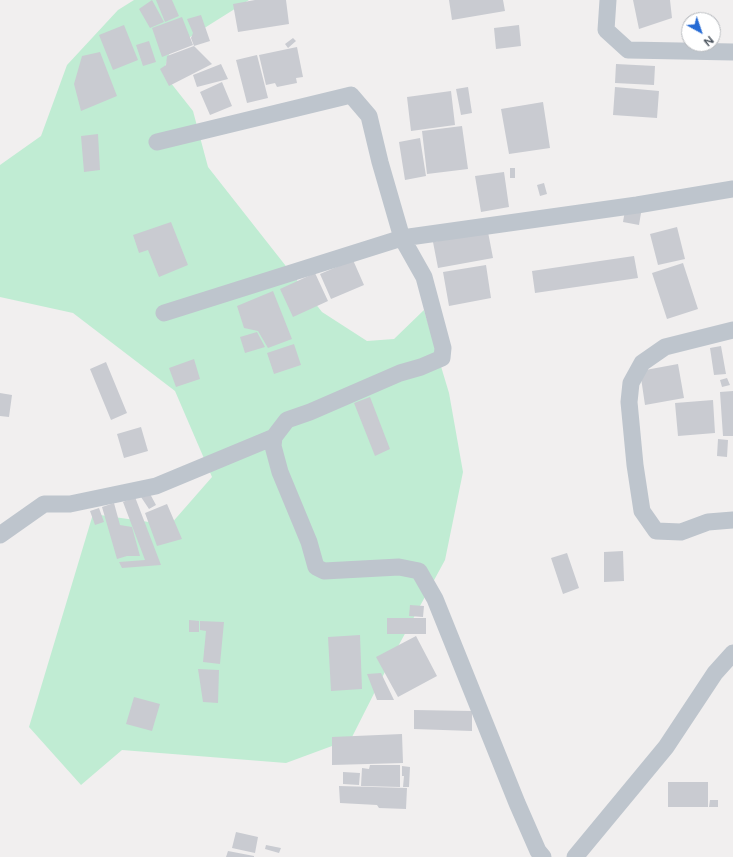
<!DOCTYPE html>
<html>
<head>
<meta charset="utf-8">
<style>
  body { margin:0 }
  #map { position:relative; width:733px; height:857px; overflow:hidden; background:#f1efef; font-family:"Varela Round",sans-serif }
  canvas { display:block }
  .north { position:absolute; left:681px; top:12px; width:40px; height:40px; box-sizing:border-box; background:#fff; border:1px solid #b6b9bd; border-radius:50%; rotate:140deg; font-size:11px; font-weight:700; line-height:16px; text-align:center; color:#48515b }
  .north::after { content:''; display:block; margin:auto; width:14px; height:18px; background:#256ad4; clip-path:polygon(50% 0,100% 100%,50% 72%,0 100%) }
</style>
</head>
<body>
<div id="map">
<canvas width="733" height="857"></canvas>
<div class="north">N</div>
</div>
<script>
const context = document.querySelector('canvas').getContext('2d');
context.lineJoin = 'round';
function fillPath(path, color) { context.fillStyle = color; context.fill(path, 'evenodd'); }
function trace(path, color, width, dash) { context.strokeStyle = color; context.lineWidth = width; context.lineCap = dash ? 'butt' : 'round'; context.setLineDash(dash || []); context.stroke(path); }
fillPath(new Path2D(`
  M134 0H249L171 49 163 73 193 111 208 167 322 312 367 341 394 339 424 310 449 393 463 472 445 560 395 652 351 739 286 763 122 750 81 785 29 727 93 514 170 525 212 477 175 391 73 313 0 297V165L41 136 67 65 118 10Z`), '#c0ecd3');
fillPath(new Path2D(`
  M152 0 164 22 150 28 139 9Z
  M156 0H172L179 16 165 22Z
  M255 0H286L289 24 238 32 233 4Z
  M449 0H503L505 11 452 20Z
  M633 0H670L672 18 639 29Z
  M201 15 210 41 194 46 191 38 193 33 187 19Z
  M182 17 193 45 162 57 152 28Z
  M124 25 138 60 113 70 99 35Z
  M519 25 521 46 496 49 494 28Z
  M293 38 296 41 288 48 285 44Z
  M149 41 156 62 143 66 136 45Z
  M194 46 212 64 169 86 160 69 166 65 167 56Z
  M297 47 303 77 296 78 297 83 277 87 275 83 266 85 259 55Z
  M100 52 117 96 81 111 74 84 82 56Z
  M257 55 268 98 247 103 236 60Z
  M221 64 228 79 197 87 193 75Z
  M616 64 655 66 654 85 615 83Z
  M222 82 232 106 210 115 200 92Z
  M468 87 472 113 461 115 456 89Z
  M615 87 659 91 657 118 613 115Z
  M451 91 455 125 411 131 407 97Z
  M543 102 550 148 509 154 501 109Z
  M462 126 468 169 427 174 422 131Z
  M98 134 100 170 84 172 81 136Z
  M420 138 426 176 405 180 399 142Z
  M510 168H515V178H510Z
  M504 172 509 207 481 212 475 176Z
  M544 183 547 194 540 196 537 185Z
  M625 210 641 213 639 225 623 222Z
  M171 222 188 265 159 277 148 250 139 253 133 235Z
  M677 227 685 259 658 265 650 234Z
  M488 232 493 258 438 268 433 242Z
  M634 256 638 278 535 293 532 271Z
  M353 260 364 285 331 299 320 274Z
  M683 263 698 309 667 319 652 273Z
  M486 265 491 298 449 306 443 272Z
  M315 273 328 301 293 317 280 289Z
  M273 291 292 339 268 348 258 331 244 328 237 306Z
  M257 332 265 347 245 353 240 337Z
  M294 344 301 365 274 374 267 353Z
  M721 346 726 374 714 375 710 348Z
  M194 359 200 379 176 387 169 368Z
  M106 362 127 413 111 420 90 369Z
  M678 364 684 398 645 405 640 371Z
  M727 378 730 385 722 387 720 380Z
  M733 391V436H723L720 392Z
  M0 393 12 395 9 417 0 416Z
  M370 397 390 449 375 456 354 403Z
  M713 400 715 433 678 436 675 403Z
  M141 427 148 451 124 458 117 434Z
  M718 439 728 440 727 457 717 456Z
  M149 492 156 505 149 509 141 497Z
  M135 497 161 565 122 568 119 562 145 560 123 502Z
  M114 503 120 525 132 527 140 556H127L117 559 102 507Z
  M167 504 182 539 157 546 145 513Z
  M99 508 104 522 95 525 90 511Z
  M623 551 624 581 604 582V552Z
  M567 553 579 588 563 594 551 558Z
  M410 605 424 606 423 617 409 616Z
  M387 618H426V634H387Z
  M189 620 199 621V632H189Z
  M200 621 224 622 220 664 203 662 206 631 200 630Z
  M360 635 362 689 331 691 328 637Z
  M416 636 437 676 398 697 376 657Z
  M198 669 219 670 218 703 203 702Z
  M381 673 394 700H377L367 674Z
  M134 697 160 704 152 731 126 724Z
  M414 710 472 711V731L414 729Z
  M402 734 403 763 332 765V737Z
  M370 765H400V787L361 786 362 768 369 769Z
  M402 766 410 767 409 787H403L404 776H402Z
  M343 772 360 773 359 785 343 784Z
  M668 782H708V807H668Z
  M339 786 407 788 406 809 379 808 377 805 340 803Z
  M710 800H718V807H709Z
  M236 832 258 837 255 853 232 848Z
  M266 845 281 848 279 853 265 849Z
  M228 851 254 856V857H226Z`), '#c9cbd1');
trace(new Path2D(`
  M608 0 606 30 628 50 733 52
  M157 142 351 95 369 116 380 162 402 238 424 277 443 348 442 358 421 367 400 373 310 412 287 420 274 437 273 446 280 472 309 542 316 567 324 571 399 567 419 571 435 599 517 803 538 851 543 857
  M164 313 402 238 637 205 733 189
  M733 330 665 347 642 363 631 383 629 402 635 465 642 511 656 531 681 532 708 522 733 520
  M0 535 44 504H70L156 486 274 437
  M575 857 666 747 715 673 733 653`), '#bec5cd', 17);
</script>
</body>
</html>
